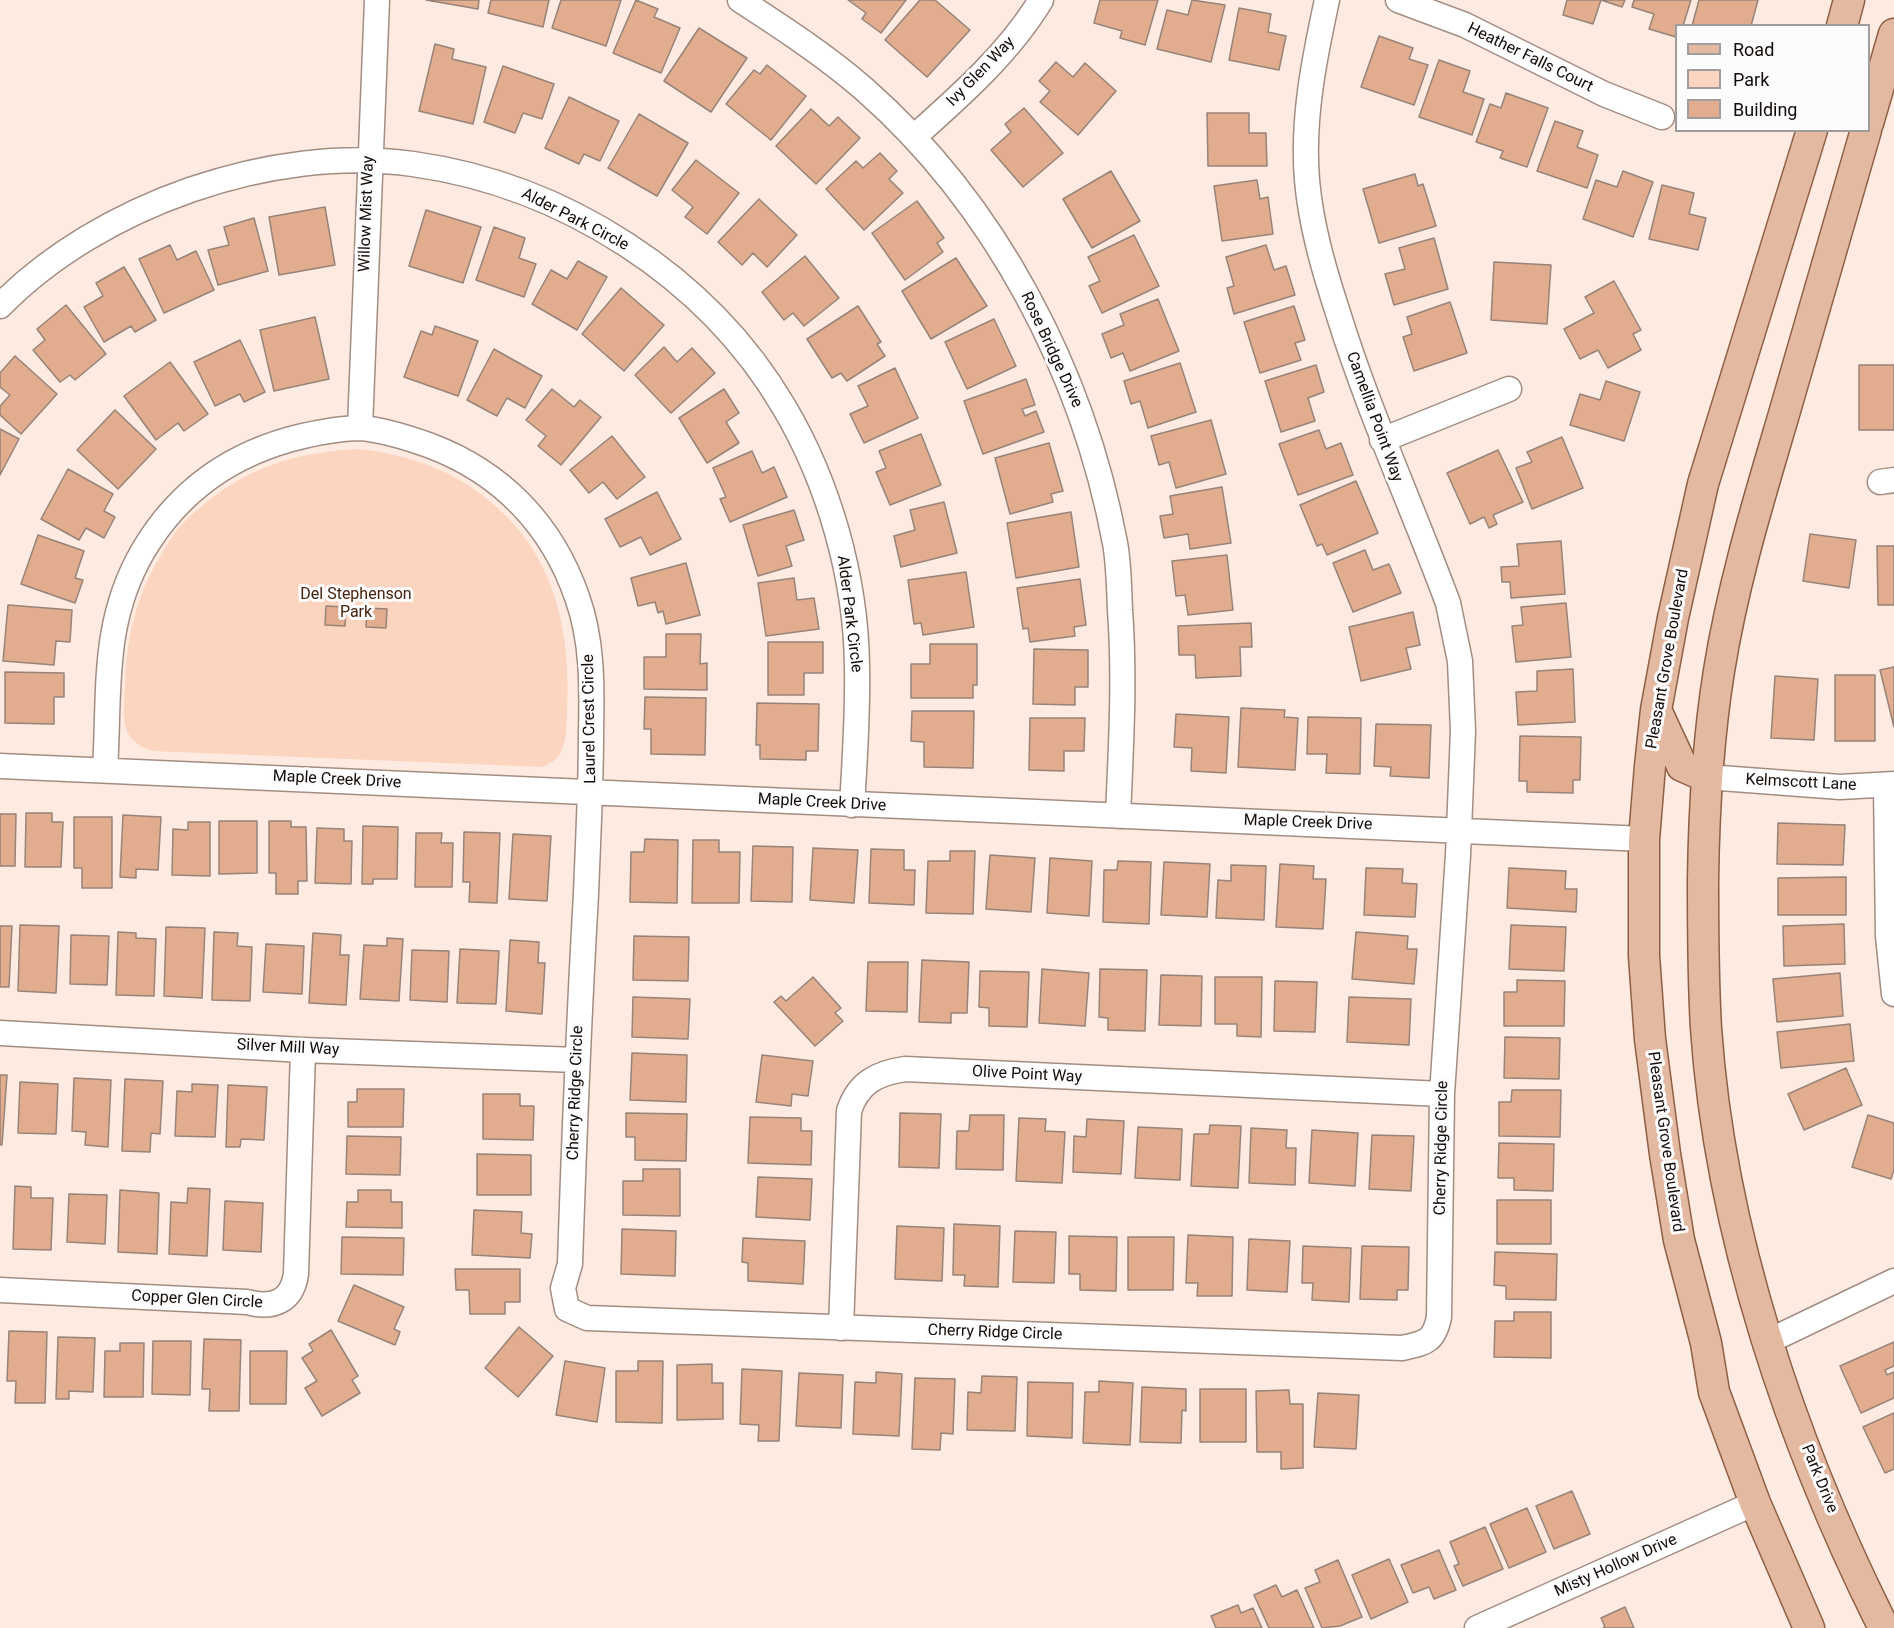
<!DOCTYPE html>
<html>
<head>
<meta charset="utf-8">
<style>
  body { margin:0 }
  #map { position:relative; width:1894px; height:1628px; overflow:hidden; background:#fdebe1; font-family:Roboto,sans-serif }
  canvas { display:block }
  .legend { position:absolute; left:1675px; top:24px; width:195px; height:108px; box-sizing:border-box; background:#fcfcfc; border:2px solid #9f9c9b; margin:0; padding:8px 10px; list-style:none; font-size:18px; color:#130c09 }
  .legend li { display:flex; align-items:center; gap:12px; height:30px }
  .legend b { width:30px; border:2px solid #9f9c9b }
</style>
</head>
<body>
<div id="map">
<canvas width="1894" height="1628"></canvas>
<ul class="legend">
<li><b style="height:8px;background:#e3baa1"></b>Road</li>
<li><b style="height:16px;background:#fcd5c0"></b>Park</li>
<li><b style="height:16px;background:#e2ad8e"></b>Building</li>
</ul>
</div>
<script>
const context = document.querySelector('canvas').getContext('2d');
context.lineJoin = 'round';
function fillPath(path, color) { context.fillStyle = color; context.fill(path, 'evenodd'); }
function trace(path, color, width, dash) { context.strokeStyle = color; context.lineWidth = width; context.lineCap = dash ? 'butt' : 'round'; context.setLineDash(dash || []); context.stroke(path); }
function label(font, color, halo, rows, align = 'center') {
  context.font = font + ' Roboto,sans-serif'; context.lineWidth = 6; context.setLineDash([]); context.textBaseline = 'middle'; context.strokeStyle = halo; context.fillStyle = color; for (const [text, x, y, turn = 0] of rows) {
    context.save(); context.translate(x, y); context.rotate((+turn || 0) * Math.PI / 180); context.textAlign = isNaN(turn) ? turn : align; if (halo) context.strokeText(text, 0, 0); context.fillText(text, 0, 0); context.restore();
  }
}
fillPath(new Path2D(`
  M356 449C412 454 462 473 503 513 559 567 571 640 567 714 566 736 567 759 542 767L152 751C117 739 124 715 125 684 127 636 136 596 161 555 168 543 175 531 185 521 238 471 284 454 356 449Z`), '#fcd5c0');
const building = new Path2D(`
  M426 0H479L478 9Z
  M491 0H549L543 27 488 13Z
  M561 0H621L606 46 552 28Z
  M636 0 658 9 654 17 680 28 661 73 613 53Z
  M848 0H906L881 33 862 19 866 13Z
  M920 0H935L970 30 927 77 885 40Z
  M1100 0H1158L1145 45 1120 38 1122 31 1094 23Z
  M1192 0 1225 5 1211 62 1157 49 1167 10 1188 15Z
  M1567 0H1625L1622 7 1601 0 1593 24 1563 15Z
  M1634 0H1691L1683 26H1676V37L1649 29 1654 14 1632 7Z
  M1699 0H1758L1751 26H1692Z
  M1239 8 1271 14 1268 32 1286 36 1279 70 1229 60Z
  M699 28 747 58 711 112 664 81Z
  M1379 36 1413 48 1409 59 1428 65 1414 105 1361 87Z
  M435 44 454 49 452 59 486 67 473 124 419 111Z
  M1439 60 1470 71 1463 92 1484 99 1472 135 1419 117Z
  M1056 62 1073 77 1085 63 1116 91 1078 135 1040 102 1050 91 1039 81Z
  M767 65 806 96 771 140 726 104 754 70 760 74Z
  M503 66 554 84 542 119 523 113 515 133 484 122Z
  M1506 93 1548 108 1527 167 1500 158 1503 151 1476 142 1490 104 1501 108Z
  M569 97 619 121 600 161 584 154 579 164 545 148Z
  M1024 108 1063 153 1023 187 991 150 1011 132 1005 124Z
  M811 109 829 126 838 117 860 138 816 184 776 146Z
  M1207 113H1249V133H1266L1267 166H1208Z
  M639 114 688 143 657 196 608 168Z
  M1555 121 1583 131 1577 147 1598 155 1587 188 1537 171Z
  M880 153 897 171 889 179 903 193 864 230 826 189 856 161 863 168Z
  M696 160 739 193 707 234 685 217 693 207 672 190Z
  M1111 171 1140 221 1092 248 1063 199Z
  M1623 171 1653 182 1633 237 1583 219 1596 180 1617 187Z
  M1415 174 1418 186 1423 184 1436 226 1379 243 1363 189Z
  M1257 180 1260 199 1268 197 1273 234 1222 241 1214 186Z
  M1662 185 1694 193 1689 214 1706 218 1698 250 1649 239Z
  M759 199 797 235 767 267 753 253 742 265 718 242Z
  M917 201 944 238 937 243 943 252 905 280 872 233Z
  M325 207 335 265 279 275 269 217Z
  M426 210 481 227 463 283 409 266Z
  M254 218 268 271 218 285 208 250 229 245 224 227Z
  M494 227 525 238 519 258 536 264 524 297 476 280Z
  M1134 235 1159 286 1102 313 1089 286 1100 281 1088 257Z
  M1434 238 1448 289 1394 305 1385 274 1405 269 1399 248Z
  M170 245 177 260 196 251 214 290 164 313 139 259Z
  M1266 245 1274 270 1286 266 1295 295 1234 314 1227 288 1234 286 1226 257Z
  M805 256 839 298 804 326 793 313 784 320 762 292Z
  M956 258 987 306 931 339 902 291Z
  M578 261 607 277 577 330 532 304 551 270 567 279Z
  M1494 262 1551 265 1547 324 1491 320Z
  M124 267 156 320 135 332 131 326 104 342 84 307 103 296 96 283Z
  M1614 281 1641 330 1633 334 1641 350 1608 368 1598 350 1580 359 1564 329 1594 313 1585 297Z
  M621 288 664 325 624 371 582 334Z
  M1158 299 1179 351 1130 371 1123 353 1111 358 1102 334 1124 325 1120 314Z
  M1450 302 1467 353 1414 371 1403 337 1412 334 1407 317Z
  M66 305 106 354 75 380 70 375 60 382 33 350 45 340 37 329Z
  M858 306 881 342 877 344 885 356 847 381 841 373 832 378 807 339Z
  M1294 306 1305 340 1295 343 1301 360 1260 373 1244 322Z
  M315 317 329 379 274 391 260 330Z
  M994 319 1016 366 967 389 945 342Z
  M435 326 478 341 458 396 404 377 421 331 432 335Z
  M240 340 265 392 244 402 240 394 215 406 194 362Z
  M664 347 677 362 692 348 715 373 671 413 635 375Z
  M494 349 542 376 525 408 507 398 497 416 467 400Z
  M15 356 57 394 21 434 0 415V406L10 395 0 387V373Z
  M170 362 208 414 184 431 178 423 156 440 124 396Z
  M1180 363 1196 412 1148 428 1140 401 1131 404 1124 381Z
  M1316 365 1324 392 1308 398 1315 421 1281 432 1265 381Z
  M1859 365H1894V430H1859Z
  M895 368 918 418 864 443 850 414 868 406 858 386Z
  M1026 379 1035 405 1022 409 1025 416 1036 411 1044 432 983 454 964 401Z
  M1606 381 1640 392 1624 441 1570 425 1580 394 1600 400Z
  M552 389 574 407 580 400 601 417 561 465 538 446 546 436 526 420Z
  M724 389 739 413 726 422 739 443 707 463 679 418Z
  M115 410 156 449 118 489 77 450Z
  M1211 420 1226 474 1176 488 1169 462 1159 465 1151 436Z
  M0 429 19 439 0 475Z
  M1319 430 1326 449 1341 443 1353 475 1298 495 1279 444Z
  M921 434 941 485 890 505 876 472 886 468 879 451Z
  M612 436 645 477 617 499 603 482 589 493 570 470Z
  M1562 437 1583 488 1532 509 1516 468 1532 462 1527 452Z
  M1049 443 1063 491 1051 494 1053 502 1010 514 995 458Z
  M1498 450 1523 502 1493 515 1497 524 1489 528 1484 517 1470 524 1447 473Z
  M752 451 762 473 774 467 787 497 730 522 720 499 726 497 713 468Z
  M68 469 113 494 104 511 115 517 104 538 86 528 79 540 41 519Z
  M1356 481 1378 533 1327 555 1322 544 1317 546 1300 505Z
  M1222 487 1231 543 1190 549 1188 534 1164 538 1160 516 1173 514 1170 496Z
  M657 492 681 539 650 555 641 537 620 547 605 519Z
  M944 502 957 553 901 567 894 536 915 530 910 510Z
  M794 510 804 540 786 546 792 566 758 576 743 525Z
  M1071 512 1079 567 1016 578 1007 523Z
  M1810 534 1856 540 1849 588 1803 581Z
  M38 535 84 551 75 578 83 580 75 603 21 584Z
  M1561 541 1565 594 1511 598 1510 582H1502L1501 567 1519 566 1517 544Z
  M1877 546H1894V605H1878Z
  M1365 550 1373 570 1389 564 1401 593 1353 612 1333 563Z
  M1227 555 1233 610 1188 615 1185 595 1176 596 1172 561Z
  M686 563 700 615 666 624 663 611 658 613 655 602 638 606 631 578Z
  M966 572 974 627 923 635 921 623 914 624 908 580Z
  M794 578 797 600 814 598 819 629 766 636 758 583Z
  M1080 579 1086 625 1074 627 1075 636 1030 642 1028 628 1023 629 1017 588Z
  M1566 603 1571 657 1516 662 1512 626 1523 625 1521 607Z
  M8 605 72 610 70 642 56 641 54 665 3 661Z
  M326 606 346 607 345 626 325 625Z
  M367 608 387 609 386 628 366 627Z
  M1413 612 1420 645 1406 648 1411 669 1361 681 1349 627Z
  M1251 623 1252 647H1240L1241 676 1196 678 1195 655H1179L1178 626Z
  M666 634H701L700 664 707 663V690L644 689V657H666Z
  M768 642H823V673H804V695H768Z
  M930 644H977V685H973V698H911V664H930Z
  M1034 649 1088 650V687H1075V705L1033 704Z
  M1894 667V727L1880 670Z
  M1573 669 1575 722 1518 725 1516 692 1537 691V671Z
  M5 672 64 673V697H54V724L5 723Z
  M1835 675H1875V741H1835Z
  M1775 676 1818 679 1814 740 1771 738Z
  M645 697 706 698 705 755 651 754V729H644Z
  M757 703 819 704 818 751H806V760L760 759V745H756Z
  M1241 708 1285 710 1284 717 1298 718 1295 770 1238 767Z
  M912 711H974L973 768 924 767V742L911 741Z
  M1176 714 1229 717 1226 773 1191 771 1192 748 1174 747Z
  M1308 717 1361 718 1360 774 1326 773 1327 754H1307Z
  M1030 718H1085L1084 751H1064V771L1029 770Z
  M1376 724 1431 725 1429 778 1390 776 1391 767 1374 766Z
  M1520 736 1581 737 1580 780H1573V793L1527 792V781H1519Z
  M26 813H52V822H63L61 867H25Z
  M0 814H16L15 866H0Z
  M123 815 161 817 158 870 136 869V878L120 877Z
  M74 817H112V888H82V868H74Z
  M219 821H257V873L219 874Z
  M269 821H291V827H306L307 881H298V894H276V873H269Z
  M188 822H210V876L172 875 173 829 188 830Z
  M1778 823 1845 825 1843 865 1777 864Z
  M363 826 398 827 397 879H373V884H362Z
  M317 828 344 829V841H352L351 884 315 883Z
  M464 832 500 833 497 903 469 902 470 882H463Z
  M416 833H442L441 843H453L452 887H415Z
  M513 834 551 836 547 901 509 899Z
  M645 839 678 840 677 903 630 902 631 852H644Z
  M693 840H719V852H740L739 903H692Z
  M753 846 793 847 792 902 751 901Z
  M813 848 858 850 854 903 810 900Z
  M871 849 904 850V870H915L914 905 869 903Z
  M950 851H975L973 914 926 913 928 861H950Z
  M990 855 1035 858 1031 912 986 909Z
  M1050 858 1092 861 1089 916 1047 913Z
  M1118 861 1151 862 1149 924 1103 922 1104 870H1117Z
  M1164 862 1210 864 1207 917 1161 915Z
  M1280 864 1314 866 1313 879H1326L1323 929 1276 927Z
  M1231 865 1266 866 1264 920 1216 918 1218 880 1231 881Z
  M1366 868 1403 869 1402 883 1417 884 1415 917 1364 915Z
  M1509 868 1566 871 1565 889H1577L1576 912 1507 908Z
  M1846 877V915H1778V878Z
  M1844 924 1845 964 1784 966 1783 926Z
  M20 925 59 926 56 993 18 991Z
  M1511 925 1566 927 1564 971 1509 969Z
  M0 926H12L9 987H0Z
  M166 927 205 928 202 998 164 996Z
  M118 932 136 933V938L156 939 154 996 116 995Z
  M214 932 238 933 237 946 252 947 250 1001 212 1000Z
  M1356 932 1408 936 1407 949H1417L1414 984 1352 979Z
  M313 933 341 935 340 955H349L346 1005 309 1003Z
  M71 935 109 936 107 985 70 984Z
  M634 936 689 937 688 981 633 980Z
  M387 938 403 939 399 1001 360 999 364 945 387 946Z
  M510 940 539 942 538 963H545L542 1014 506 1011Z
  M266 944 304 946 302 994 263 992Z
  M460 949 499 951 496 1004 457 1003Z
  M412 950 449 951 447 1002 410 1000Z
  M922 960 969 962 967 1013H951V1023L919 1022Z
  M868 962H908L907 1012 866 1011Z
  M1042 969 1089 973 1085 1026 1039 1023Z
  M1100 969 1147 970 1145 1031 1108 1030V1018L1099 1017Z
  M980 971 1029 972 1027 1027 989 1026V1008L979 1007Z
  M1840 973 1843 1016 1777 1022 1773 979Z
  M1161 975 1202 976 1201 1026 1159 1025Z
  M813 977 841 1008 835 1013 843 1021 815 1046 774 1002 781 996 786 1001Z
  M1215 977H1262L1261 1037 1237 1036V1024H1215Z
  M1517 980 1565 981 1564 1026H1504V992H1517Z
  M1275 981 1317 982 1315 1032 1274 1031Z
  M633 997 690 999 688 1039 632 1037Z
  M1349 997 1411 999 1409 1045 1347 1042Z
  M1850 1024 1854 1061 1781 1068 1777 1032Z
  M1505 1037 1560 1038 1559 1079 1504 1078Z
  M632 1053 687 1055 686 1102 630 1100Z
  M762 1055 813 1061 808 1096 792 1094 791 1106 756 1102Z
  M1846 1068 1862 1105 1804 1130 1788 1094Z
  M0 1075H7L2 1145H0Z
  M74 1078 111 1080 108 1147 85 1145 86 1132 72 1131Z
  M125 1079 163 1081 160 1134 151 1133 150 1152 122 1151Z
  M20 1082 58 1084 56 1134 18 1133Z
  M192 1084 218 1085 215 1137 175 1136 177 1091 192 1092Z
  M228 1085 267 1087 264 1140 241 1139 240 1147H226Z
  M357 1089H404L403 1127H348V1102H357Z
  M1512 1090H1561L1560 1137 1499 1136V1102H1511Z
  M483 1094H520V1106H534L533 1140 483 1139Z
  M626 1113 687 1114 686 1161 635 1160V1137H626Z
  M900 1113 941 1114 939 1168 899 1167Z
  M970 1115H1004L1003 1170 956 1169 957 1131H969Z
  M1868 1115 1894 1123V1170L1891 1179 1852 1167Z
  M750 1117 801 1118V1131H812L811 1165 748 1163Z
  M1019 1118 1046 1119 1045 1131 1065 1132 1062 1183 1016 1181Z
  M1087 1119 1124 1121 1121 1174 1073 1172 1074 1136 1086 1137Z
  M1210 1125 1241 1126 1238 1188 1191 1186 1194 1134H1209Z
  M1138 1127 1182 1129 1180 1180 1135 1178Z
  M1251 1128 1287 1130 1286 1148H1296L1295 1185 1249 1183Z
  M1312 1130 1358 1133 1355 1186 1309 1183Z
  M1372 1135 1414 1136 1411 1191 1369 1189Z
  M347 1136 401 1137 400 1175 346 1174Z
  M1499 1143 1554 1144 1553 1191 1514 1190V1178H1498Z
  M477 1154 531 1155V1195H477Z
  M643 1169H680V1216L623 1215V1181H643Z
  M758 1177 812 1179 810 1220 756 1217Z
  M15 1186 31 1187V1198H53L51 1250 13 1249Z
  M188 1188 210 1189 207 1256 169 1254 171 1202 187 1203Z
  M120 1190 159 1193 157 1254 118 1252Z
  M358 1190H391V1202H402V1228L346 1227 347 1202H358Z
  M69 1194 107 1195 105 1244 67 1242Z
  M1497 1200H1551V1244H1497Z
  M225 1201 263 1203 261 1252 223 1250Z
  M474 1210 522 1212 521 1233 532 1234 530 1258 472 1255Z
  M954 1224 1000 1226 998 1287 964 1286 965 1275H953Z
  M897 1226 944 1228 942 1281 895 1279Z
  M622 1229 676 1231 675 1276 621 1274Z
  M1015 1231 1056 1232 1054 1283 1013 1282Z
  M1188 1235 1233 1237 1232 1296H1197L1198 1283H1186Z
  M1069 1236 1117 1237 1116 1291 1080 1290V1274H1069Z
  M342 1237 404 1238 403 1275 341 1274Z
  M1128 1237H1174L1173 1290H1128Z
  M743 1238 805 1241 803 1284 748 1281V1263L742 1262Z
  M1249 1239 1290 1241 1287 1292 1247 1290Z
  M1303 1246 1351 1248 1349 1302 1312 1300 1313 1283H1302Z
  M1362 1246 1409 1247 1408 1290H1397V1300L1360 1299Z
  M1495 1252 1557 1254 1556 1300 1506 1299V1286L1494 1285Z
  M455 1269H520V1302H505V1314H470L469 1290H456Z
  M354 1285 404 1307 394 1329 400 1332 395 1345 338 1321Z
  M1514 1312H1551V1358L1494 1357 1495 1321H1514Z
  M519 1327 553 1356 518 1397 485 1368Z
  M331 1330 358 1376 352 1380 360 1393 322 1416 305 1388 317 1381 302 1358 313 1351 309 1344Z
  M9 1331 47 1332 45 1403H15L16 1381H7Z
  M58 1337 95 1338 93 1392 69 1391V1399H56Z
  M204 1339 241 1340 239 1411H209L210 1389H202Z
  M153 1341H191L190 1395 152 1394Z
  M1894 1342V1366L1885 1370 1887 1375 1894 1372V1398L1861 1413 1840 1366Z
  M120 1343H144L143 1397H104L105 1351H120Z
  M250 1351H287L286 1404H250Z
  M565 1361 605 1368 597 1422 556 1415Z
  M638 1361H663L662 1423 616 1422V1371H638Z
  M712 1364V1383H723V1419L677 1420V1365Z
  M742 1369 782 1371 779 1441H758L759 1425 740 1424Z
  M876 1372 902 1374 899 1436 853 1434 855 1382 876 1383Z
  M799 1373 843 1375 841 1428 796 1426Z
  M982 1376 1017 1377 1015 1431 967 1430 968 1392 981 1393Z
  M915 1378 955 1379 953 1434 941 1433 940 1450 912 1449Z
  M1099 1381 1133 1383 1130 1445 1083 1443 1085 1392H1099Z
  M1028 1382 1073 1383 1072 1438 1027 1436Z
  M1142 1387 1186 1389V1411L1182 1410 1181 1443 1140 1442Z
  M1200 1389H1246V1442H1200Z
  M1289 1390 1290 1404H1303V1468L1281 1469V1452H1257L1256 1391Z
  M1318 1393 1359 1395 1356 1449 1314 1447Z
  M1894 1413V1469L1885 1473 1863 1427Z
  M1572 1491 1590 1534 1554 1549 1536 1506Z
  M1527 1508 1546 1552 1509 1568 1490 1524Z
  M1485 1527 1503 1569 1463 1586 1454 1566 1459 1564 1450 1542Z
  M1439 1550 1456 1590 1434 1599 1429 1587 1413 1593 1401 1565Z
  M1389 1559 1408 1602 1371 1619 1352 1575Z
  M1338 1560 1362 1617 1340 1626 1322 1628 1305 1588 1320 1582 1315 1570Z
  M1276 1585 1282 1597 1297 1590 1314 1628H1269L1254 1595Z
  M1238 1605 1241 1613 1253 1608 1262 1628H1216L1211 1616Z
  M1625 1607 1634 1628H1603L1605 1627 1601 1618Z`);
fillPath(building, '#e2ad8e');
trace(building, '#978378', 1.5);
const minor = new Path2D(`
  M740 0C783 28 826 56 864 89 996 205 1083 372 1115 543 1119 565 1119 588 1120 610 1125 679 1121 747 1118 816
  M1398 0 1465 25 1604 94 1662 117
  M914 137C960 96 1009 53 1041 0
  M0 306C99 205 273 144 413 164 563 185 707 276 784 407 829 483 856 578 857 666 858 713 855 759 852 805
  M360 428 377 0
  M1382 440 1509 389
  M1880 482 1894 480
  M0 766 1644 839
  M105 770C110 692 101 623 143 551 179 490 234 452 303 436 321 432 342 428 361 428 384 430 409 438 431 446 502 473 552 525 577 597 593 641 592 688 591 734 591 787 588 840 586 894 579 1017 574 1141 570 1264L563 1288 567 1309 587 1318 1402 1348C1425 1343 1434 1342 1439 1317L1442 1094 1458 855 1463 731 1460 661 1448 603C1412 506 1369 413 1338 313 1324 270 1311 226 1307 180 1302 119 1314 60 1327 0
  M1707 777 1840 787 1894 784
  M1886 786 1888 936 1894 994
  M0 1033 303 1050 577 1060
  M0 1290 247 1302C272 1309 292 1302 296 1274L303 1050
  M841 1328 849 1111C858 1083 877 1073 905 1069L1442 1094
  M1769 1341 1894 1281
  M1477 1628 1755 1503`);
const major = new Path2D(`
  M1842 26 1849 0
  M1868 123 1894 34
  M1866 130C1839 225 1812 320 1784 414 1759 499 1733 583 1719 671 1708 739 1704 810 1703 880 1703 929 1703 978 1706 1028 1720 1233 1792 1445 1884 1628
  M1656 710 1682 766 1707 777
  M1809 1628 1755 1503 1714 1392 1706 1343 1679 1240 1665 1154 1650 1039 1644 956V839L1650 766 1656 710 1673 618 1703 484 1812 130`);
trace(minor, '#a28d82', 27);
trace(major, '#8e5f44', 33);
trace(minor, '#fff', 24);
trace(major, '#e3baa1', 30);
label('16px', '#130c09', '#fcfcfc', [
  ["Heather Falls Court",1530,58,26],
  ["Ivy Glen Way",981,72,-46],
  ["Willow Mist Way",367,214,-88],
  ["Alder Park Circle",575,220,27],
  ["Rose Bridge Drive",1051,350,65],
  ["Camellia Point Way",1374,417,70],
  ["Alder Park Circle",849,614,83],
  ["Pleasant Grove Boulevard",1668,659,-80],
  ["Laurel Crest Circle",590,719,-91],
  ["Maple Creek Drive",337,780,3],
  ["Kelmscott Lane",1801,783,3],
  ["Maple Creek Drive",822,803,3],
  ["Maple Creek Drive",1308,823,2],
  ["Silver Mill Way",288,1048,3],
  ["Olive Point Way",1027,1075,3],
  ["Cherry Ridge Circle",576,1093,-88],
  ["Pleasant Grove Boulevard",1665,1142,82],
  ["Cherry Ridge Circle",1442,1148,-89],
  ["Copper Glen Circle",197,1300,3],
  ["Cherry Ridge Circle",995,1333,2],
  ["Park Drive",1819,1479,68],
  ["Misty Hollow Drive",1616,1566,-24]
]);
label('16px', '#46230d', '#fcfcfc', [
  ["Del Stephenson",356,595],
  ["Park",356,613]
]);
</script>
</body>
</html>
